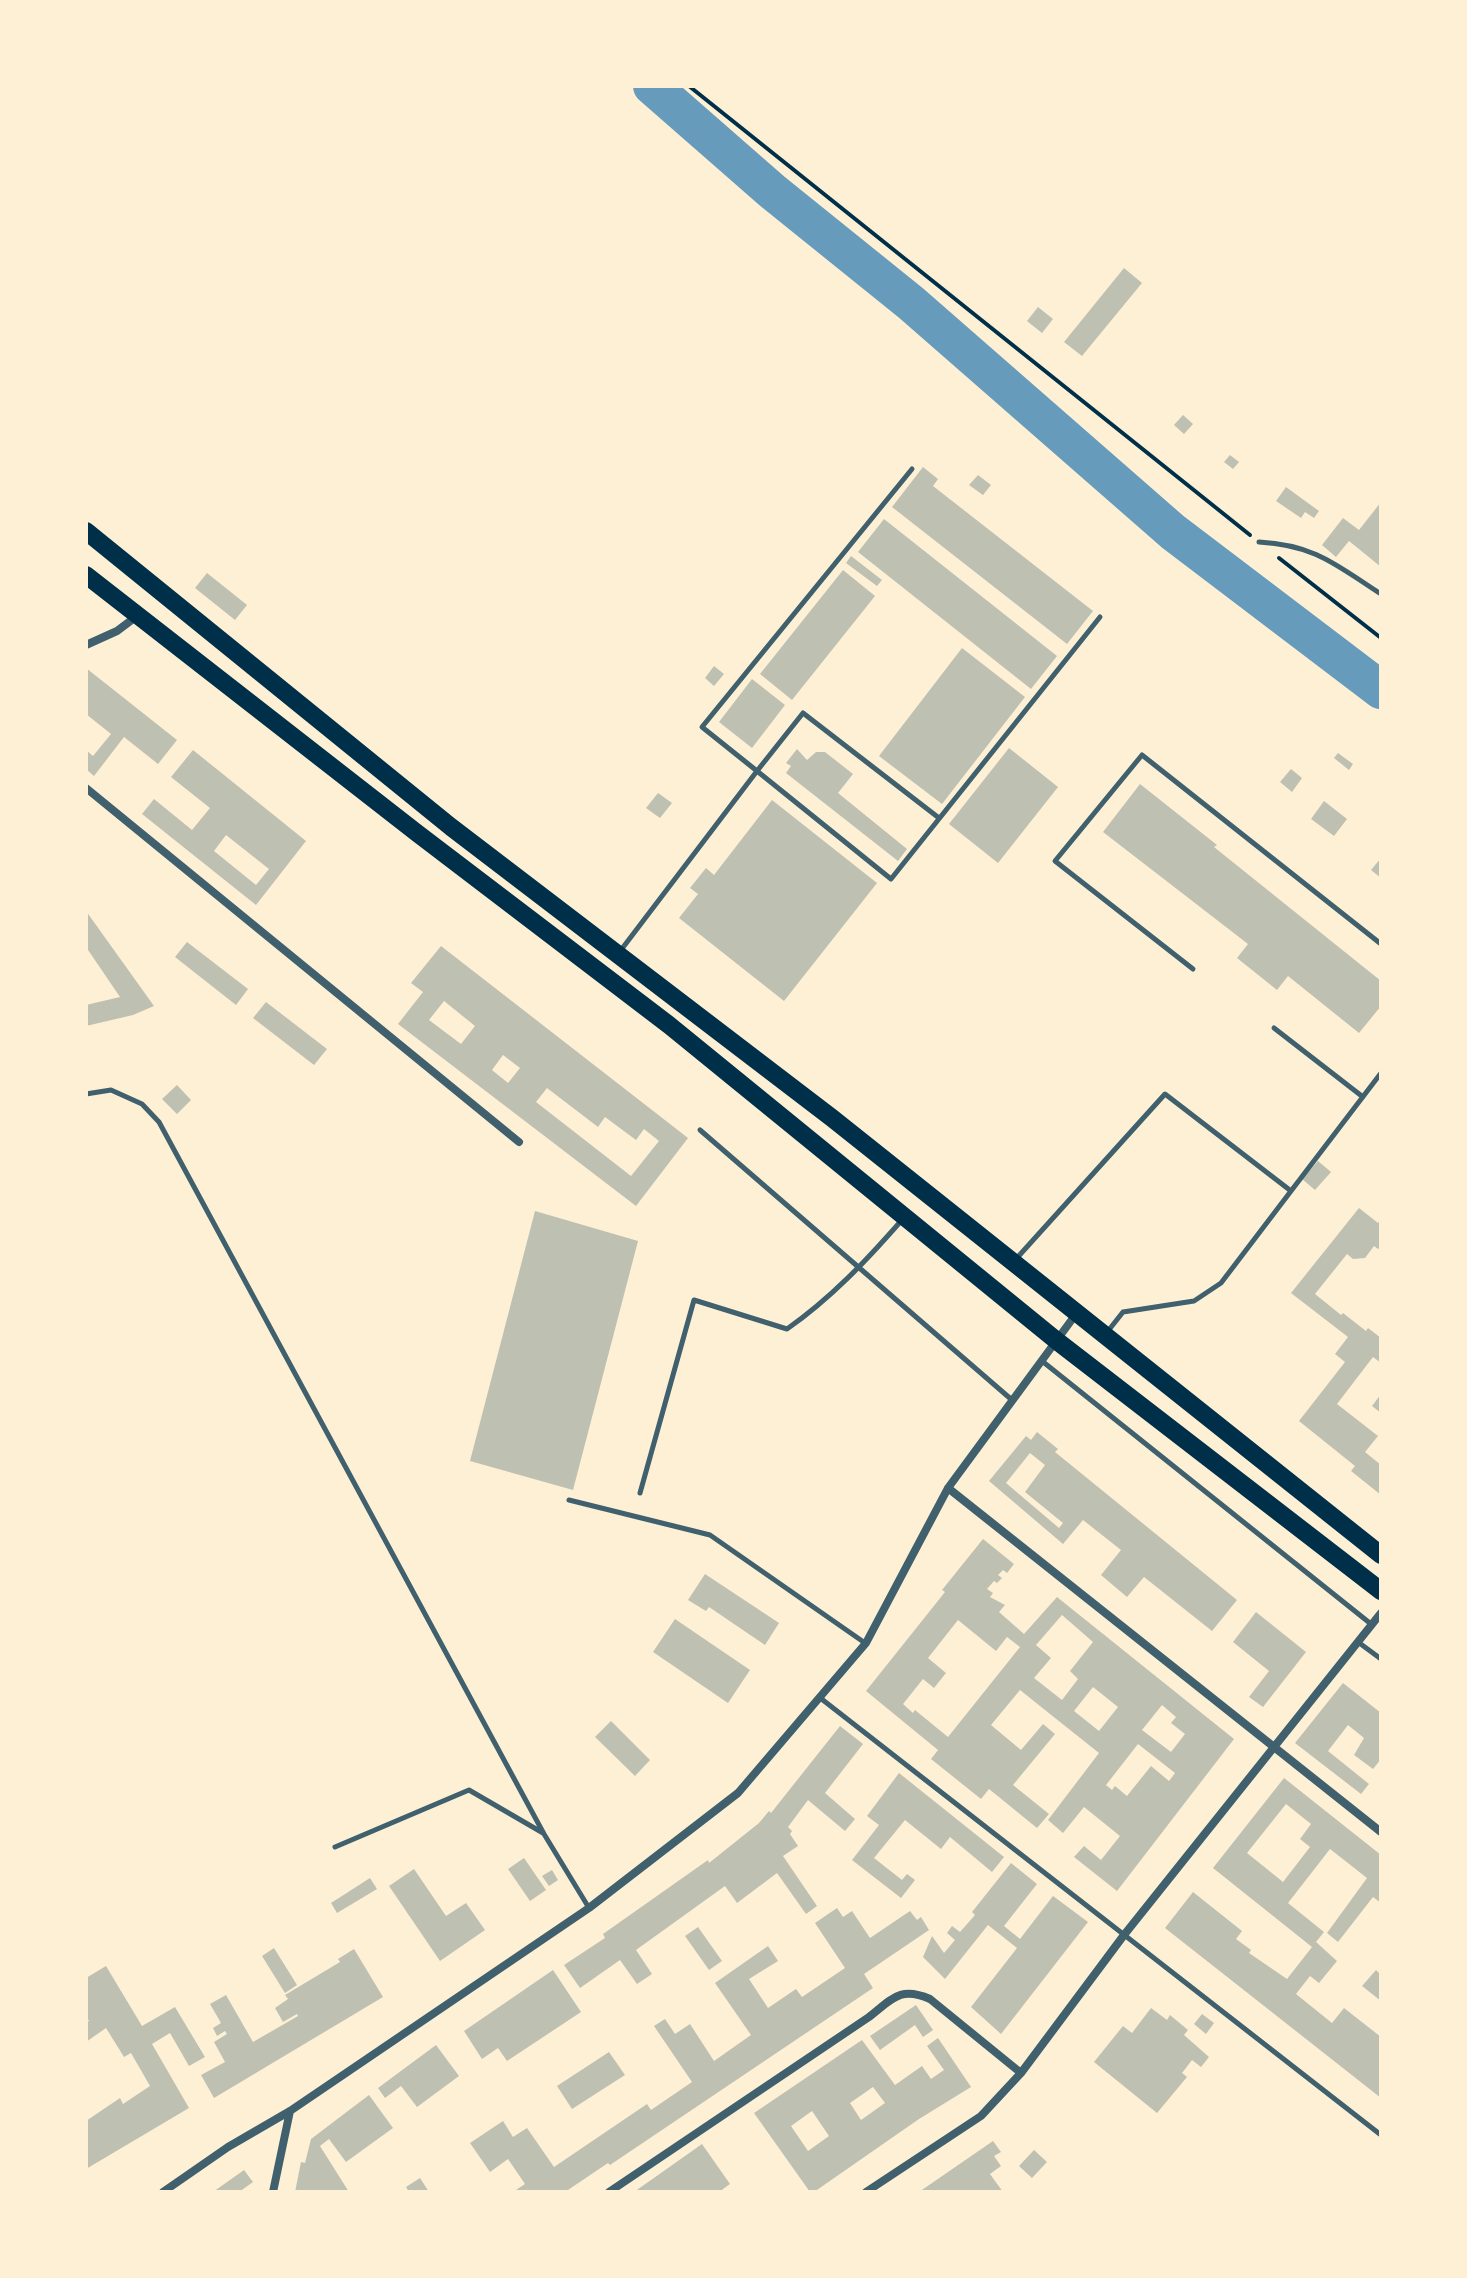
<!DOCTYPE html>
<html>
<head>
<meta charset="utf-8">
<style>
  body { margin:0 }
  #map { position:relative; width:1467px; height:2278px; overflow:hidden; background:#fdf0d5; font-family:"Open Sans",sans-serif }
  canvas { display:block }
  .frame { position:absolute; inset:0; border:88px solid #fdf0d5; pointer-events:none }
</style>
</head>
<body>
<div id="map">
<canvas width="1467" height="2278"></canvas>
<div class="frame"></div>
</div>
<script>
const context = document.querySelector('canvas').getContext('2d');
context.lineJoin = 'round';
function trace(path, color, width, dash) { context.strokeStyle = color; context.lineWidth = width; context.lineCap = dash ? 'butt' : 'round'; context.setLineDash(dash || []); context.stroke(path); }
function fillPath(path, color) { context.fillStyle = color; context.fill(path, 'evenodd'); }
trace(new Path2D(`
  M652 86 772 191 911 303 1173 532 1381 690`), '#669bbc', 38);
fillPath(new Path2D(`
  M1124 268 1142 283 1082 356 1064 342Z
  M1038 307 1053 319 1042 333 1027 321Z
  M1183 415 1193 424 1184 434 1174 425Z
  M1230 455 1239 462 1233 469 1224 462Z
  M923 467 938 479 933 486 1093 611 1067 644 892 507Z
  M978 475 991 485 983 495 969 485Z
  M1286 487 1319 511 1314 518 1305 512 1301 518 1276 501Z
  M1381 502V567L1349 541 1336 557 1322 545 1343 518 1359 530Z
  M884 519 1057 656 1031 689 858 552Z
  M851 556 882 580 877 586 846 563Z
  M843 570 875 596 792 700 760 674Z
  M207 573 247 605 235 620 195 588Z
  M962 648 1025 697 942 804 879 756Z
  M714 666 724 674 714 686 705 678Z
  M86 668 177 740 158 764 124 737 94 776 86 769V750L93 756 111 734 86 714Z
  M752 679 785 705 752 748 719 722Z
  M1009 748 1058 787 998 863 949 824Z
  M797 749 807 760 816 752H825L853 774 838 793 907 849 898 861 786 773 791 766 786 763Z
  M193 750 306 841 256 905 142 814 154 799 192 830 210 808 171 777ZM226 835 269 869 256 885 214 851Z
  M1338 753 1353 764 1349 770 1334 758Z
  M1291 769 1302 778 1292 792 1280 782Z
  M1140 784 1217 845 1214 847 1381 981V1006L1359 1033 1288 976 1277 990 1237 958 1248 944 1103 832Z
  M658 793 672 803 660 818 646 808Z
  M772 800 877 883 784 1001 679 918 698 894 690 888 706 868 714 875Z
  M1324 801 1347 819 1334 836 1311 819Z
  M1381 858V878L1371 870Z
  M86 911 154 1006 133 1015 86 1026V1005L120 997 86 947Z
  M187 942 248 989 236 1005 175 957Z
  M441 946 688 1138 636 1206 398 1024 423 992 411 983ZM444 1001 475 1026 461 1044 429 1020ZM503 1055 520 1068 508 1083 492 1070ZM547 1088 598 1127 605 1117 636 1140 644 1129 659 1141 631 1176 536 1102Z
  M266 1002 327 1049 314 1065 253 1018Z
  M177 1085 191 1100 177 1114 162 1099Z
  M1318 1161 1331 1172 1315 1190 1302 1179Z
  M1359 1208 1378 1223 1381 1219V1246L1378 1249 1374 1246 1365 1258 1353 1259 1347 1254 1315 1294 1341 1315 1343 1313 1366 1331 1368 1328 1381 1338V1363L1373 1357 1337 1404 1378 1436 1365 1452 1381 1465V1495L1351 1471 1355 1466 1299 1421 1345 1362 1335 1354 1348 1337 1291 1293Z
  M535 1211 638 1241 573 1490 470 1461Z
  M1381 1394V1413L1372 1406Z
  M1037 1432 1058 1449 1055 1452 1237 1600 1212 1631 1144 1577 1127 1597 1101 1575 1121 1550 1083 1520 1063 1544 989 1481 1026 1436 1031 1440ZM1030 1453 1045 1465 1025 1492 1063 1523 1059 1528 1006 1483Z
  M983 1539 1014 1564 1007 1573 1003 1570 998 1575 1002 1578 997 1583 994 1581 987 1589 993 1593 990 1597 1005 1605 999 1612 1024 1634 1057 1597 1234 1739 1117 1891 1074 1857 1084 1846 1101 1860 1120 1836 1084 1807 1063 1833 1048 1820 1099 1753 1050 1714 1020 1690 991 1725 1021 1750 1043 1724 1055 1734 1013 1785 1049 1814 1037 1828 989 1789 981 1799 931 1759 938 1750 866 1691 945 1592 942 1590ZM1062 1615 1093 1642 1070 1671 1078 1679 1062 1700 1034 1678 1051 1658 1036 1645ZM958 1620 996 1651 1007 1637 1020 1647 948 1737 915 1710 913 1713 903 1704 923 1679 934 1688 946 1673 928 1658ZM1093 1687 1118 1707 1099 1731 1074 1711ZM1162 1705 1176 1717 1171 1723 1185 1734 1171 1752 1142 1730ZM1138 1744 1175 1773 1169 1781 1151 1766 1127 1796 1115 1786 1112 1790 1106 1785Z
  M705 1574 779 1623 765 1645 709 1607 706 1611 688 1600Z
  M1256 1612 1306 1652 1263 1707 1249 1697 1269 1671 1233 1642Z
  M675 1619 750 1670 728 1703 653 1652Z
  M1343 1683 1381 1713V1759L1373 1769 1354 1755 1364 1738 1348 1725 1328 1751 1369 1784 1361 1794 1295 1743Z
  M611 1721 650 1760 635 1776 595 1737Z
  M840 1726 863 1744 825 1793 855 1819 845 1831 808 1800 788 1827 792 1831 790 1834 798 1846 783 1856 817 1906 806 1914 777 1873 737 1903 725 1886 636 1950 652 1974 637 1984 620 1960 580 1988 564 1965 605 1938 603 1934 708 1860 709 1863 759 1823 769 1811 771 1813Z
  M899 1773 1004 1857 992 1872 950 1837 941 1849 905 1820 874 1858 902 1880 907 1874 915 1880 901 1898 852 1860 879 1825 867 1816Z
  M1284 1778 1381 1855V1903L1373 1897 1338 1942 1327 1933 1367 1878 1330 1849 1288 1903 1324 1932 1316 1942 1337 1961 1319 1983 1310 1976 1296 1994 1332 2023 1344 2008 1381 2037V2098L1165 1928 1193 1892 1242 1931 1236 1939 1251 1950 1249 1953 1287 1979 1312 1947 1213 1868ZM1286 1804 1311 1824 1300 1839 1310 1847 1283 1882 1247 1853Z
  M524 1858 546 1890 530 1901 508 1869Z
  M1011 1863 1037 1884 1004 1926 1020 1939 1053 1896 1088 1922 1001 2034 971 2007 1017 1948 988 1925 945 1979 923 1957 932 1936 944 1953 955 1940 947 1933 952 1926 960 1932 975 1915 972 1912Z
  M414 1869 446 1916 466 1903 485 1930 440 1961 389 1886Z
  M552 1870 558 1880 549 1886 542 1876Z
  M370 1878 377 1889 337 1913 331 1903Z
  M837 1908 843 1917 852 1911 870 1938 910 1911 917 1920 921 1917 929 1930 864 1974 873 1988 610 2165 608 2163 565 2192H513L525 2184 508 2159 490 2172 470 2143 503 2121 513 2137 527 2128 554 2167 647 2104 651 2110 692 2082 654 2026 665 2019 675 2034 690 2024 714 2061 751 2035 715 1983 768 1946 778 1961 749 1979 768 2008 796 1989 802 1997 845 1968 815 1923Z
  M698 1927 722 1961 709 1970 685 1936Z
  M274 1948 297 1985 285 1993 262 1956Z
  M354 1949 383 1997 214 2098 201 2075 225 2062 214 2042 227 2034 225 2031 217 2036 213 2028 221 2023 210 2004 226 1995 253 2042 298 2016 297 2014 283 2022 275 2008 288 1999 285 1995 340 1962 338 1959Z
  M106 1966 142 2026 175 2007 205 2057 189 2066 170 2033 152 2044 189 2108 86 2169V2121L120 2098 123 2104 150 2086 131 2053 124 2057 106 2028 86 2042V2023L89 2021 86 2016V1978Z
  M553 1970 581 2012 507 2061 498 2048 482 2059 464 2031Z
  M1376 1970 1381 1975V2001L1362 1986Z
  M916 2005 933 2030 923 2037 915 2025 880 2050 870 2036Z
  M1151 2008 1167 2020 1170 2015 1188 2030 1184 2035 1209 2057 1201 2067 1192 2060 1182 2073 1187 2077 1157 2113 1094 2062 1123 2026 1132 2033Z
  M1202 2014 1214 2023 1206 2034 1194 2024Z
  M938 2038 971 2087 919 2119 814 2192H810L754 2113 862 2040 895 2085 922 2066 931 2079 944 2070 927 2046ZM873 2087 885 2103 861 2120 850 2103ZM812 2111 829 2136 808 2151 791 2126Z
  M436 2045 459 2076 417 2107 401 2086 385 2098 378 2088Z
  M609 2052 625 2075 572 2109 557 2086Z
  M369 2095 393 2128 346 2162 329 2139 320 2146 349 2192H295L301 2162 305 2163 311 2139Z
  M993 2141 1001 2152 994 2156 1001 2166 990 2174 1003 2192H919Z
  M702 2144 730 2184 719 2192H634Z
  M1034 2150 1047 2162 1032 2178 1019 2166Z
  M244 2170 253 2182 239 2192H213Z
  M420 2178 429 2192H409L406 2187Z`), '#bec0b2');
trace(new Path2D(`
  M689 86 1250 535
  M1279 558 1381 638`), '#003049', 4);
trace(new Path2D(`
  M912 469 702 727 757 771 803 713 939 818
  M1259 542C1315 545 1336 565 1381 594
  M621 950 757 771 891 879 1100 617
  M1193 969 1055 861 1142 755 1381 944
  M1274 1028 1363 1097
  M86 1094 111 1090 142 1104 159 1122 544 1834 589 1908
  M700 1130 1012 1400
  M1291 1191 1381 1073
  M1016 1259 1165 1094 1291 1191 1221 1283 1194 1301 1123 1312 1108 1331
  M1042 1361 1371 1624
  M640 1493 694 1300 787 1329C831 1298 866 1261 901 1221
  M569 1500 710 1535 865 1643
  M1358 1642 1381 1659
  M819 1697 1381 2135
  M335 1847 469 1790 543 1833`), '#3f606c', 5);
trace(new Path2D(`
  M86 645 117 631 137 616
  M86 788 519 1142
  M948 1488 1381 1832
  M163 2192 228 2147 290 2111 589 1908 738 1793 866 1643 948 1488 1076 1314
  M273 2192 290 2111
  M609 2192 869 2017C892 1999 900 1986 930 1999L1021 2073
  M866 2192 981 2116 1021 2073 1124 1935 1381 1613`), '#3f606c', 8);
trace(new Path2D(`
  M86 531 451 827 832 1118 1381 1555
  M86 575 417 833 669 1025 1057 1341 1381 1591`), '#003049', 18);
</script>
</body>
</html>
